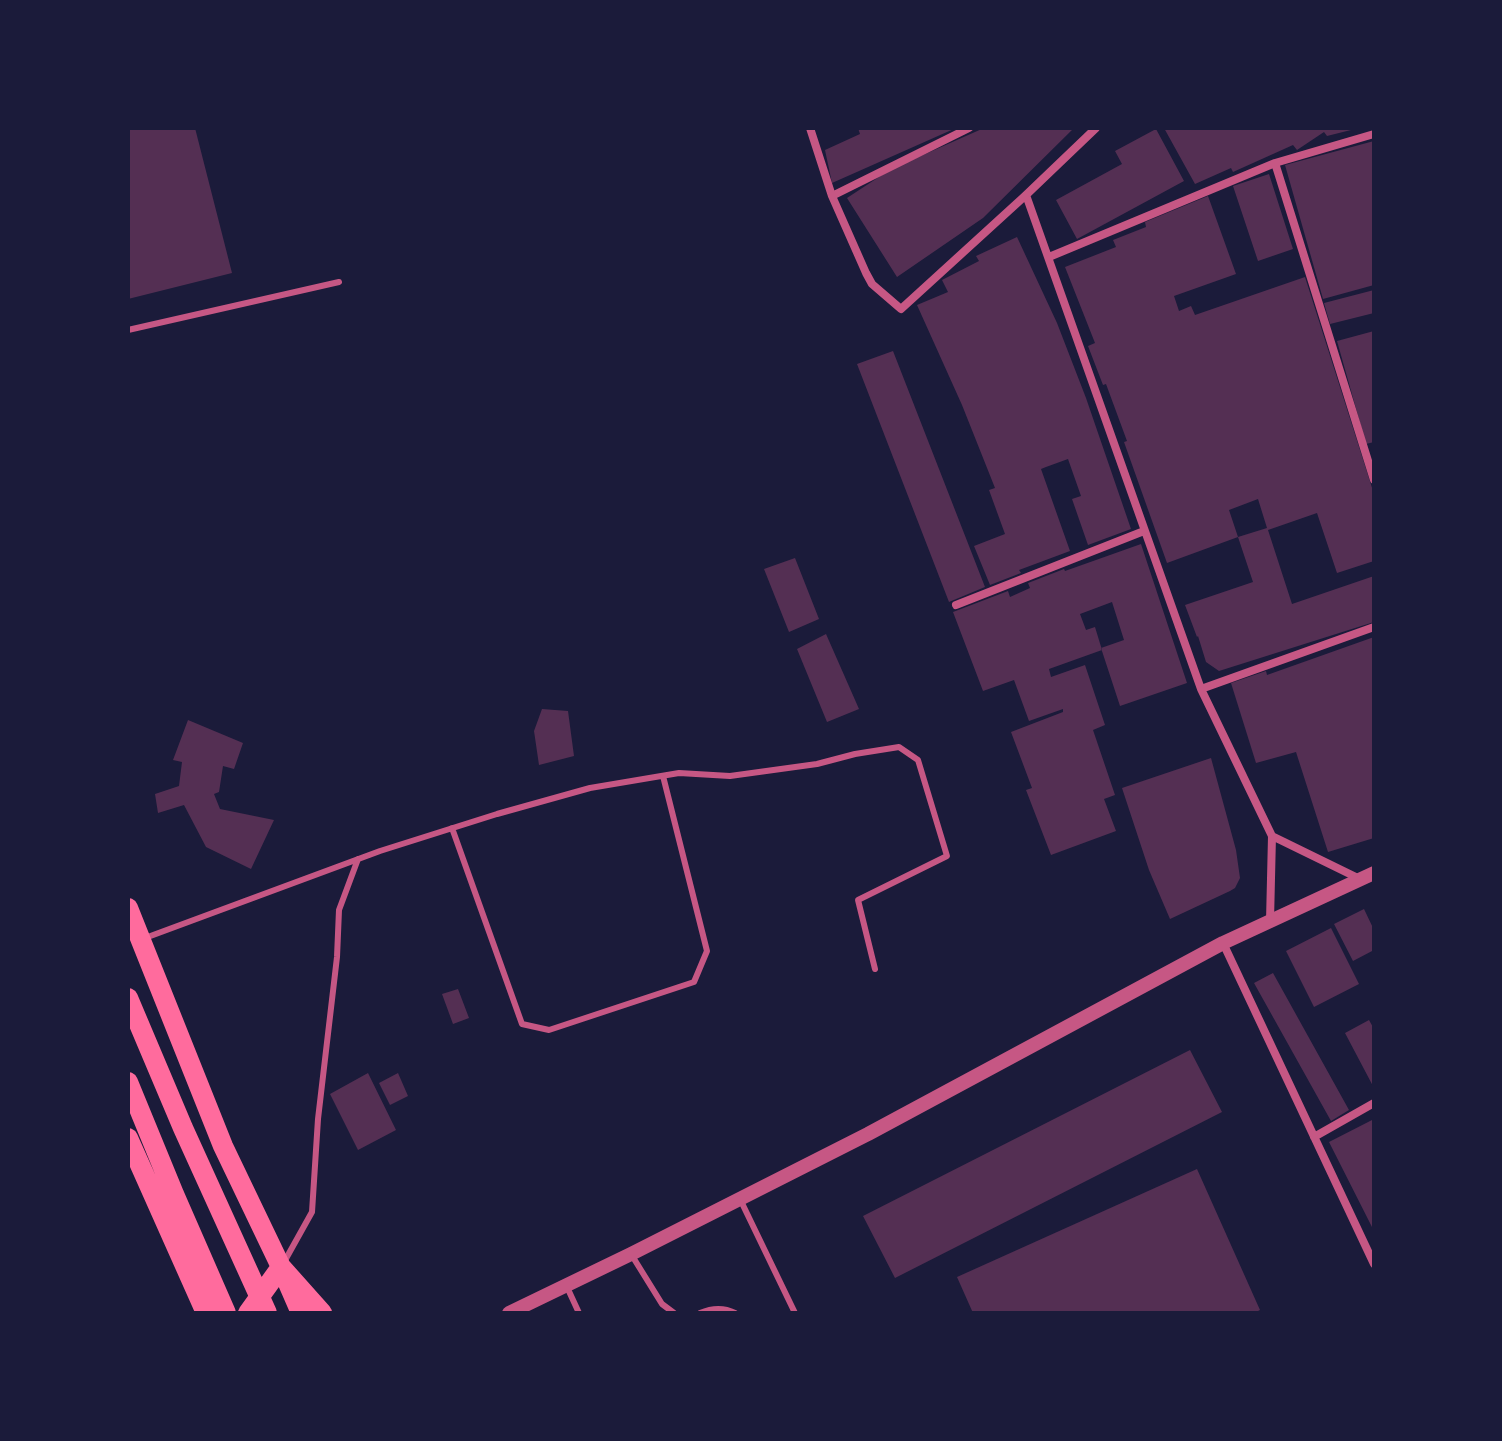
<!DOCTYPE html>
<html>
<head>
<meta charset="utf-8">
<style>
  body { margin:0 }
  #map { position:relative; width:1502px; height:1441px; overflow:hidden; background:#1b1b3a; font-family:"Public Sans",sans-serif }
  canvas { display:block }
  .frame { position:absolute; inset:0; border:130px solid #1b1b3a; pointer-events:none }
</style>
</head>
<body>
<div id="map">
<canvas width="1502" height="1441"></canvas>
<div class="frame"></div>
</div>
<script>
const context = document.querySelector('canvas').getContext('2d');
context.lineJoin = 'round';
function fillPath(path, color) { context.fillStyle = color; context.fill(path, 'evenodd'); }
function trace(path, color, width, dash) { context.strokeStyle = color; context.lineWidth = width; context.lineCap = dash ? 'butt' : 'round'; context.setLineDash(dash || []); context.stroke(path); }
fillPath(new Path2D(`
  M128 128H195L232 273 128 299Z
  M858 128H956L832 183 825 150 860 134Z
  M984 128H1074L983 218 897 277 847 198 885 173 905 163Z
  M1164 128H1355V129L1327 136 1324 132 1297 150 1293 145 1233 172 1231 168 1195 184Z
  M1156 129 1184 181 1077 239 1056 200 1122 164 1115 151Z
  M1374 141V285L1323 299 1285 165Z
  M1269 174 1293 249 1258 261 1233 186Z
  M1208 196 1236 274 1174 296 1179 311 1191 306 1195 315 1305 277 1374 494V561L1337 573 1317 513 1268 530 1292 604 1374 576V622L1219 671 1206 662 1198 636 1197 637 1185 605 1253 582 1238 537 1267 528 1258 499 1229 510 1238 537 1167 563 1124 442 1127 441 1106 384 1103 385 1088 346 1095 343 1065 267 1116 247 1113 240 1146 227 1145 222Z
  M1017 237 1057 323 1086 398 1131 529 1088 545 1072 499 1081 496 1068 459 1046 467 1041 469 1070 551 1019 570 1021 573 990 585 974 546 1005 534 989 490 995 488 962 405 917 305 948 292 942 280 979 261 976 256Z
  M1374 290V313L1330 324 1324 303Z
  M1374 331V442L1366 444 1337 341Z
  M893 351 985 587 949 602 857 364Z
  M1141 544 1187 683 1120 706 1101 648 1124 640 1112 602 1080 614 1086 630 1095 627 1102 650 1049 669 1051 677 1085 665 1105 725 1093 730 1115 795 1104 799 1116 831 1051 855 1026 790 1032 788 1011 732 1063 712V709L1029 721 1014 680 983 691 953 612 1008 591 1010 597 1030 588 1028 583 1064 569 1065 571Z
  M795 558 819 619 789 632 764 569Z
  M826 634 859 709 827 722 797 649Z
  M1374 637V838L1328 852 1296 752 1256 763 1231 683 1266 671 1267 675Z
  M542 709 568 711 574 756 539 765 534 731Z
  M188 720 243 743 234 769 223 766 219 792 214 794 220 809 274 820 251 869 206 847 184 805 158 813 155 794 179 786 182 762 173 760Z
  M1211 758 1236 850 1240 878 1235 888 1230 891 1170 919 1149 870 1122 788Z
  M1364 909 1374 930V950L1353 961 1334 924Z
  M1331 928 1359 984 1314 1007 1286 951Z
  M1273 973 1349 1110 1331 1121 1254 983Z
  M458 989 469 1018 453 1024 442 994Z
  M1369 1020 1374 1029V1088L1345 1033Z
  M1190 1050 1222 1112 895 1278 863 1216Z
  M368 1073 396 1130 358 1150 330 1094Z
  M398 1073 408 1096 390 1105 379 1083Z
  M1374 1119V1231L1329 1142Z
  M1197 1169 1260 1310 1254 1313H973L957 1277Z`), '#542f53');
trace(new Path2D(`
  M128 330 339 282
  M452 828 522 1024 549 1030 694 982 707 951 663 776
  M145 938 380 851 497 814 590 788 679 773 730 776 817 764 855 754 899 747 918 760 947 856 858 900 875 969
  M740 1199 795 1313
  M631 1254 662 1304 674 1313
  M283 1264 312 1212 318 1119 337 957 339 910 358 859
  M567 1287 579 1313
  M700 1313C712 1308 723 1307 735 1313`), '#c65784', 6);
trace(new Path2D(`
  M810 128 832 196 866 273 872 284 901 309 1026 195 1096 128
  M1275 163 1374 480
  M1026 195 1201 689 1272 836 1270 921
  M832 196 969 128
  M1049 257 1275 163 1374 134
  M956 605 1144 531
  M1201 689 1374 627
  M1272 836 1360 879
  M1223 943 1374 1264
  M1314 1137 1374 1103`), '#c65784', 8);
trace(new Path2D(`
  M509 1313 631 1254 868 1134 1223 943 1374 873`), '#c65784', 14);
trace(new Path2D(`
  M128 908 223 1146 281 1267 301 1313
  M128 998 183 1128 267 1313
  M128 1082 174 1194 226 1313
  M128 1138 206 1313
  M248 1313 281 1267 322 1313`), '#ff6b9d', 20);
</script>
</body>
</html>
